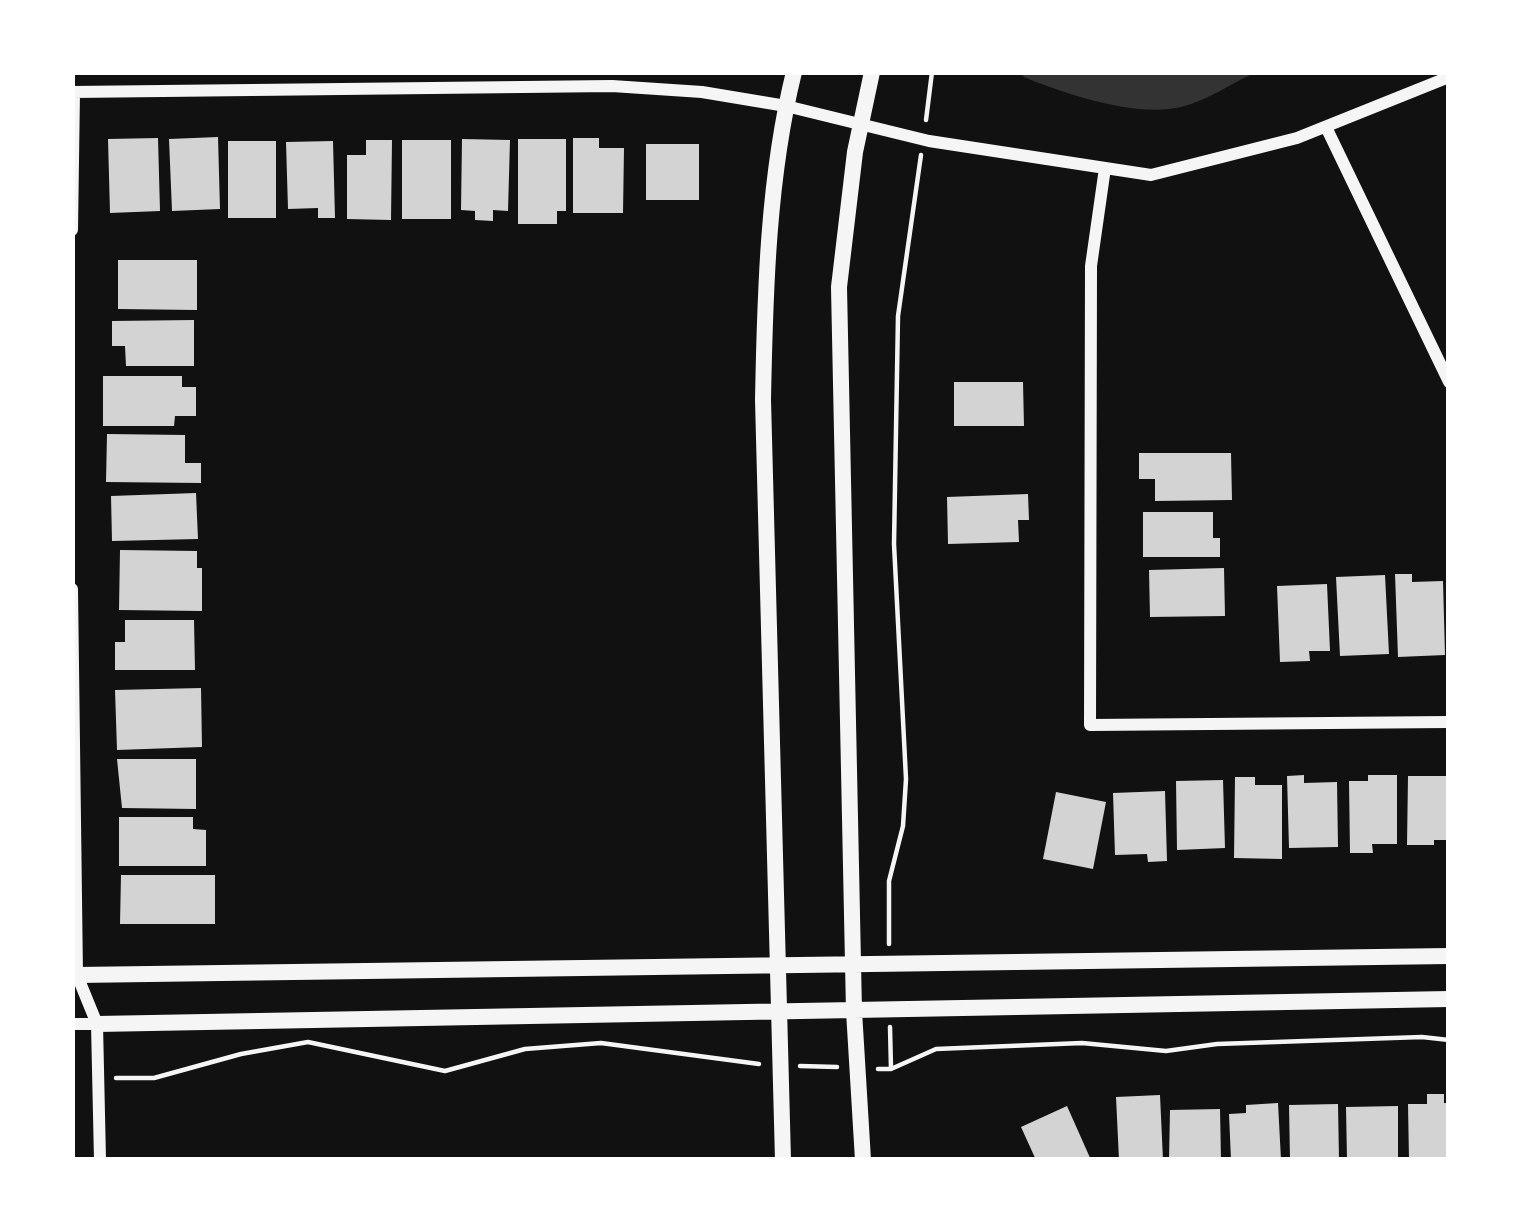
<!DOCTYPE html>
<html>
<head>
<meta charset="utf-8">
<style>
  body { margin:0 }
  #map { position:relative; width:1521px; height:1232px; overflow:hidden; background:#111; font-family:"Roboto Condensed",sans-serif }
  canvas { display:block }
  .frame { position:absolute; inset:0; border:75px solid #fff; pointer-events:none }
</style>
</head>
<body>
<div id="map">
<canvas width="1521" height="1232"></canvas>
<div class="frame"></div>
</div>
<script>
const context = document.querySelector('canvas').getContext('2d');
context.lineJoin = 'round';
function fillPath(path, color) { context.fillStyle = color; context.fill(path, 'evenodd'); }
function trace(path, color, width, dash) { context.strokeStyle = color; context.lineWidth = width; context.lineCap = dash ? 'butt' : 'round'; context.setLineDash(dash || []); context.stroke(path); }
fillPath(new Path2D(`
  M1020 72H1249L1250 75C1229 85 1204 102 1181 107 1137 118 1065 94 1024 77Z`), '#333');
fillPath(new Path2D(`
  M218 137 220 209 172 211 169 139Z
  M158 138 160 211 110 213 108 139Z
  M573 138H599V148H624L623 213H573Z
  M462 139 510 140 508 211 493 210V221L475 220V211L461 210Z
  M518 139H566V211H557V224H518Z
  M366 140H392L391 220 347 219V155H366Z
  M402 140H451V219H402Z
  M228 141H276V218H228Z
  M333 141 335 218H318V208L288 209 286 142Z
  M646 144H699V200H646Z
  M118 260H197V310L118 309Z
  M194 320V366H126L125 346H112V321Z
  M103 376H182V387H196V416H175L174 426H103Z
  M954 382H1023L1024 426H954Z
  M107 434 185 435V463H201V483L106 482Z
  M1139 453H1231L1232 500 1155 501V479H1139Z
  M196 493 198 539 112 541 111 496Z
  M1028 494 1029 520H1018L1019 542 948 544 947 497Z
  M1143 512H1213V538H1220V557H1143Z
  M120 550 197 551V568H202V611L119 610Z
  M1224 568 1225 616 1150 617 1149 570Z
  M1395 574H1412V582L1443 581 1445 655 1398 657Z
  M1385 575 1389 654 1340 656 1336 577Z
  M1327 584 1330 651H1309L1310 661 1280 662 1277 586Z
  M125 620H194L195 670H115V642H125Z
  M201 688 202 747 117 750 115 690Z
  M117 759H196V809L122 808Z
  M1304 775V783L1337 782 1338 847 1289 848 1287 776Z
  M1368 775H1397V844H1372L1373 853H1350L1349 781H1368Z
  M1408 776H1449V840H1434V845H1407Z
  M1235 777H1255V785H1282V859L1234 858Z
  M1223 780 1225 848 1177 850 1176 781Z
  M1165 791 1167 861 1148 862 1147 854 1115 855 1113 793Z
  M1056 792 1106 802 1093 869 1043 859Z
  M119 817H193V829L206 830V866H119Z
  M121 875H215V924H120Z
  M1427 1094H1444V1103H1449V1160H1409L1408 1104H1427Z
  M1160 1095 1163 1160H1119L1116 1097Z
  M1278 1103 1281 1160H1231L1229 1114 1246 1113V1105Z
  M1338 1104 1339 1160H1290L1289 1105Z
  M1067 1106 1091 1160H1036L1021 1127Z
  M1398 1106V1160H1347L1346 1107Z
  M1220 1109 1221 1160H1169L1170 1110Z`), '#d3d3d3');
trace(new Path2D(`
  M926 120 932 72
  M889 944V881L903 826 906 779 894 544 898 316 921 155
  M890 1027 891 1069
  M800 1066 837 1067
  M878 1069H891L936 1049 1082 1043 1166 1051 1217 1044 1422 1037 1449 1040
  M116 1078H154L241 1054 308 1042 445 1071 525 1049 601 1043 759 1064`), '#f5f5f5', 4.5);
trace(new Path2D(`
  M72 92 612 86 702 92 786 106 929 141 1151 175 1297 138 1449 77
  M1326 127 1449 382
  M1105 168 1091 266 1090 725 1449 722
  M72 230 74 92
  M72 589 77 975 97 1024 100 1160
  M72 1024H97`), '#f5f5f5', 12);
trace(new Path2D(`
  M77 975 1449 956
  M97 1024 1449 999
  M783 1160 763 400C765 292 768 177 794 72
  M863 1160 854 1011 839 287 855 152 872 72`), '#f5f5f5', 16);
</script>
</body>
</html>
